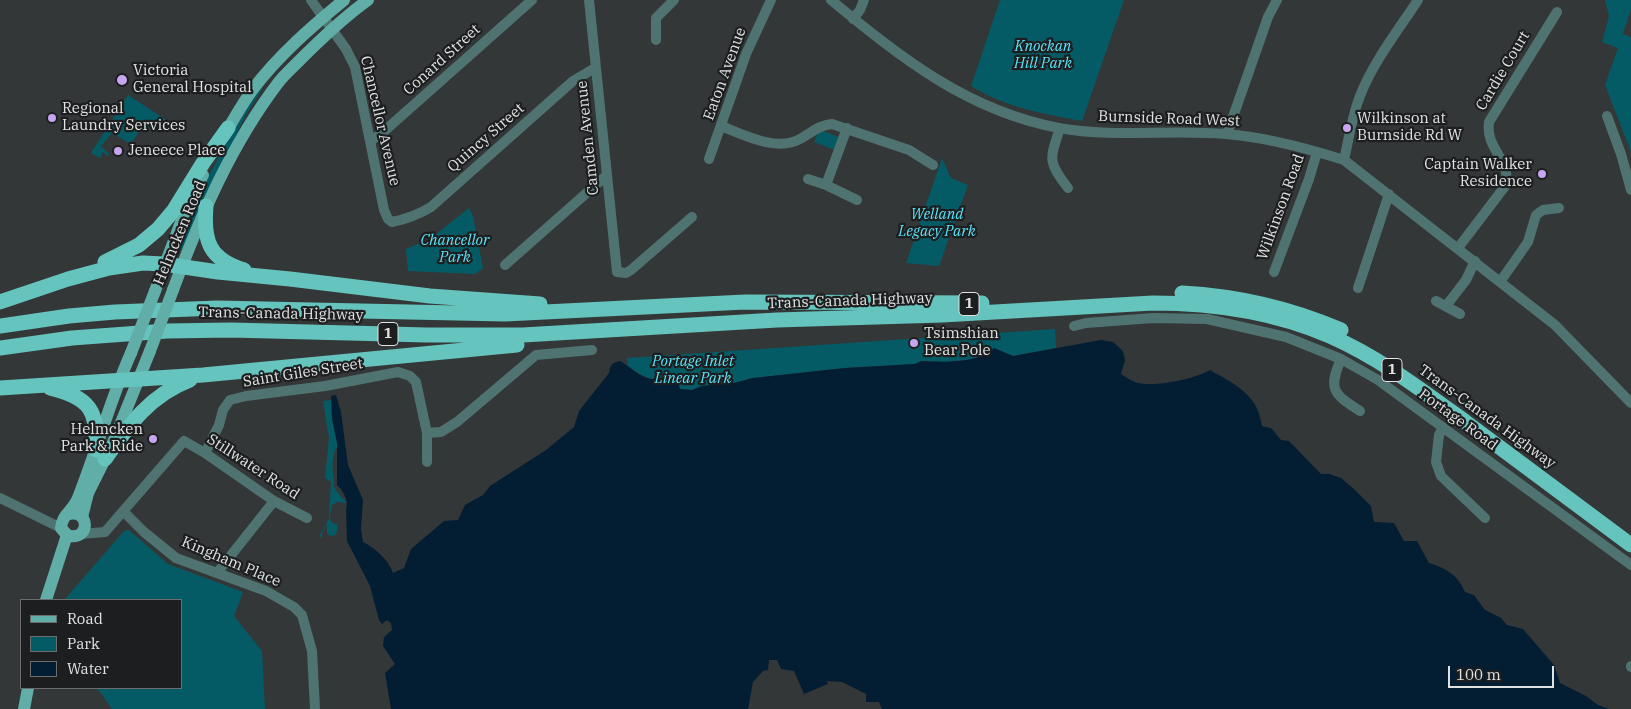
<!DOCTYPE html>
<html>
<head>
<meta charset="utf-8">
<style>
  body { margin:0 }
  #map { position:relative; width:1631px; height:709px; overflow:hidden; background:#343738; font-family:"IBM Plex Serif",serif }
  canvas { display:block }
  .legend { position:absolute; left:20px; top:599px; width:162px; height:90px; box-sizing:border-box; background:#1d1e1f; border:1px solid #6b6d6d; margin:0; padding:6px 9px; list-style:none; font-size:15px; color:#e1e3e3 }
  .legend li { display:flex; align-items:center; gap:10px; height:25px }
  .legend b { width:25px; border:1px solid #6b6d6d }
  .scale { position:absolute; left:1448px; top:666px; width:106px; height:22px; box-sizing:border-box; border:2px solid #e1e3e3; border-top:0; padding-left:6px; font-size:15px; line-height:18px; white-space:nowrap; color:#e1e3e3; -webkit-text-stroke:4px #1d1e1f; paint-order:stroke }
</style>
</head>
<body>
<div id="map">
<canvas width="1631" height="709"></canvas>
<ul class="legend">
<li><b style="height:6px;background:#61ada8"></b>Road</li>
<li><b style="height:14px;background:#045b65"></b>Park</li>
<li><b style="height:14px;background:#031d33"></b>Water</li>
</ul>
<div class="scale">100 m</div>
</div>
<script>
const context = document.querySelector('canvas').getContext('2d');
context.lineJoin = 'round';
function fillPath(path, color) { context.fillStyle = color; context.fill(path, 'evenodd'); }
function trace(path, color, width, dash) { context.strokeStyle = color; context.lineWidth = width; context.lineCap = dash ? 'butt' : 'round'; context.setLineDash(dash || []); context.stroke(path); }
function label(font, color, halo, rows, align = 'center') {
  context.font = font + ' "IBM Plex Serif",serif'; context.lineWidth = 4.5; context.setLineDash([]); context.textBaseline = 'middle'; context.strokeStyle = halo; context.fillStyle = color; for (const [text, x, y, turn = 0] of rows) {
    context.save(); context.translate(x, y); context.rotate((+turn || 0) * Math.PI / 180); context.textAlign = isNaN(turn) ? turn : align; if (halo) context.strokeText(text, 0, 0); context.fillText(text, 0, 0); context.restore();
  }
}
fillPath(new Path2D(`
  M1000 0H1124L1082 121C1044 114 1004 107 971 86Z
  M1605 0H1631V9L1623 34 1631 37V152L1605 85 1618 48 1602 42 1609 16Z
  M260 87 262 89 245 116 183 250 177 247C198 190 228 139 260 87Z
  M128 95 171 123 157 126 148 131 142 127 131 144 112 133 101 146 109 154 108 156 102 152 101 153 102 154 100 158 91 153Z
  M823 131 839 137 835 150 814 142 817 135Z
  M942 158 951 178 968 185 939 266 906 263Z
  M469 208 473 216 483 268 475 274 408 271 406 249 430 239Z
  M1055 329 1056 348 1013 356 994 348C979 364 941 362 921 361L915 364 845 368 753 378 734 383 702 386 692 390 680 389 677 380C669 376 661 380 653 379 643 378 636 371 628 366L627 358Z
  M331 400 335 418 338 448H336C331 460 332 472 335 485L332 483 337 492 347 503 337 502 332 505 330 516 331 522 338 525 336 535 330 536 327 534V524L322 533V538L319 536 329 519 331 482 325 478 329 438 323 401Z
  M127 530H129L168 564 243 592 234 616 262 651 265 709H112L97 688H181V600H64L124 531Z`), '#045b65');
fillPath(new Path2D(`
  M1101 340 1113 342 1123 351 1125 360 1121 374C1126 377 1133 382 1138 383 1156 387 1195 379 1210 370 1227 380 1251 391 1258 411 1260 416 1261 421 1262 426L1271 428 1281 440 1289 441 1321 474H1329L1341 478 1354 489 1371 506 1374 522 1394 523 1404 541H1417L1429 563C1447 569 1457 574 1465 592L1474 595 1485 610 1501 618 1507 625 1523 629 1554 665 1560 683 1586 696 1598 705 1609 709H882L879 702H866V694L842 682 827 681 828 684 804 694 794 671 781 669 777 660H769L768 670 763 671 753 682 748 709H391L385 673 395 664 383 646 384 637 392 630 391 623 387 620 382 624 379 620 370 586 347 541 346 509C349 501 343 490 337 485V443L332 419 331 396 336 395 341 412 348 465 363 500 361 528 363 542C375 548 389 560 393 573L404 568 411 549 444 521 458 520 465 505 483 495 490 486 546 450 574 427 579 411 609 373C610 365 612 363 620 361 630 367 641 378 652 379 661 380 669 376 677 380L680 389 692 390 702 386 734 383 753 378 845 368 915 364 921 361C941 362 980 364 994 348L1013 356Z`), '#031d33');
trace(new Path2D(`
  M311 0 346 49 355 67 384 210 388 219 392 222C407 219 418 215 431 207L573 81 595 68
  M589 0 617 272 626 273 631 270 692 217
  M831 0C901 58 968 111 1059 128 1115 138 1170 129 1226 134 1266 137 1306 148 1344 160L1555 325 1631 403
  M853 19 860 10 864 0
  M656 40V18L674 0
  M1607 116 1621 154 1631 190
  M721 126C744 135 777 152 800 139 811 133 819 125 832 124L909 150 933 165
  M1060 128C1050 159 1047 161 1068 188
  M1227 134 1268 17 1277 0
  M370 141 381 134 532 0
  M709 159 746 54 771 0
  M1344 160C1349 138 1352 116 1360 96 1372 64 1399 29 1418 0
  M808 179 826 185 857 200
  M826 185 847 128
  M1458 248 1506 185C1511 159 1485 149 1489 122L1557 12
  M505 265 607 175
  M1274 272 1309 179 1317 152
  M1500 282 1528 242 1536 215 1543 210 1559 208
  M1358 288 1389 194
  M1436 301 1460 314
  M1446 306 1466 280 1475 261
  M1074 326 1086 323 1153 318 1207 319 1286 337 1341 359 1378 380 1631 565
  M1341 359C1328 389 1333 394 1360 411
  M1443 427 1439 435 1436 462 1441 476 1485 518
  M427 433 441 432 457 422 536 355 592 350
  M205 453 219 425 223 410 230 400 246 396 325 386 398 372 410 376 416 382 427 433V462
  M0 498 61 528
  M124 512 144 532 176 558 266 591 294 607 302 615 312 651 315 709
  M81 534 105 532 184 441 205 453 274 501 307 518
  M217 573 274 501
  M1631 667V666`), '#4f7370', 10);
trace(new Path2D(`
  M224 136C233 120 242 104 253 89 279 55 311 27 344 0
  M173 290C200 217 231 145 278 83 284 75 292 68 299 61 321 39 343 18 368 0
  M155 291 187 206 203 175
  M66 515C91 506 91 543 67 535L61 528C62 514 73 511 78 498 97 450 110 400 131 353
  M82 517 88 493 112 445 150 351
  M46 600 67 535
  M24 709 28 688`), '#61ada8', 12);
trace(new Path2D(`
  M206 206C203 241 209 259 244 270
  M105 262 139 245 158 229 174 210 203 163 228 128
  M1182 293C1238 296 1290 308 1341 330
  M0 302 68 279 109 268 143 263 164 264 218 272 290 279 430 296 540 304
  M0 326 69 316 115 312 217 308 505 314 745 302 982 303
  M0 348 72 338 167 331 231 330 427 335H523L777 320 942 315 1153 303C1214 303 1274 312 1330 336 1380 358 1423 391 1467 423 1522 464 1576 504 1631 545
  M0 388 203 375 517 345
  M50 388C90 398 98 410 96 450
  M105 459C129 425 150 395 190 380`), '#66c4be', 15);
trace(new Path2D(`
  M150 351 173 290
  M131 353 155 291`), '#61ada8', 12);
for (const [x, y, r, color] of [
  [122,80,6,"#c8a5ef"],
  [52,118,5,"#c8a5ef"],
  [1347,128,5,"#c8a5ef"],
  [118,151,5,"#c8a5ef"],
  [1542,174,5,"#c8a5ef"],
  [914,343,5,"#c8a5ef"],
  [153,439,5,"#c8a5ef"]
]) { const dot = new Path2D(); dot.arc(x, y, r, 0, 2 * Math.PI); context.fillStyle = color; context.fill(dot); trace(dot, '#1d1e1f', 2); }
for (const [x, y, w] of [
  [969,304,20],
  [388,334,20],
  [1392,370,20]
]) { const box = new Path2D(); box.roundRect(x - w / 2, y - 11.5, w, 23, 4); context.fillStyle = '#1d1e1f'; context.fill(box); trace(box, '#e1e3e3', 1); }
label('bold 14px', '#e1e3e3', null, [
  ["1",969,304],
  ["1",388,334],
  ["1",1392,370]
]);
label('italic 15px', '#5be3f8', '#1d1e1f', [
  ["Knockan",1043,47],
  ["Hill Park",1043,64],
  ["Welland",937,215],
  ["Legacy Park",937,232],
  ["Chancellor",455,241],
  ["Park",455,258],
  ["Portage Inlet",693,362],
  ["Linear Park",693,379]
]);
label('15px', '#e1e3e3', '#1d1e1f', [
  ["Conard Street",442,60,-42],
  ["Cardie Court",1503,71,-59],
  ["Eaton Avenue",725,74,-70],
  ["Burnside Road West",1169,119,2],
  ["Chancellor Avenue",380,121,77],
  ["Quincy Street",486,138,-41],
  ["Camden Avenue",588,138,-96],
  ["Wilkinson Road",1281,207,-70],
  ["Helmcken Road",180,233,-67],
  ["Trans-Canada Highway",850,301,-2],
  ["Trans-Canada Highway",281,314,1],
  ["Saint Giles Street",303,373,-9],
  ["Trans-Canada Highway",1487,417,36],
  ["Portage Road",1458,420,36],
  ["Stillwater Road",253,467,33],
  ["Kingham Place",231,562,23]
]);
label('15px', '#e1e3e3', '#1d1e1f', [
  ["Victoria",133,71],
  ["General Hospital",133,88],
  ["Regional",62,109],
  ["Laundry Services",62,126],
  ["Wilkinson at",1357,119],
  ["Burnside Rd W",1357,136],
  ["Jeneece Place",128,151],
  ["Captain Walker",1532,165,"right"],
  ["Residence",1532,182,"right"],
  ["Tsimshian",924,334],
  ["Bear Pole",924,351],
  ["Helmcken",143,430,"right"],
  ["Park & Ride",143,447,"right"]
], 'left');
</script>
</body>
</html>
